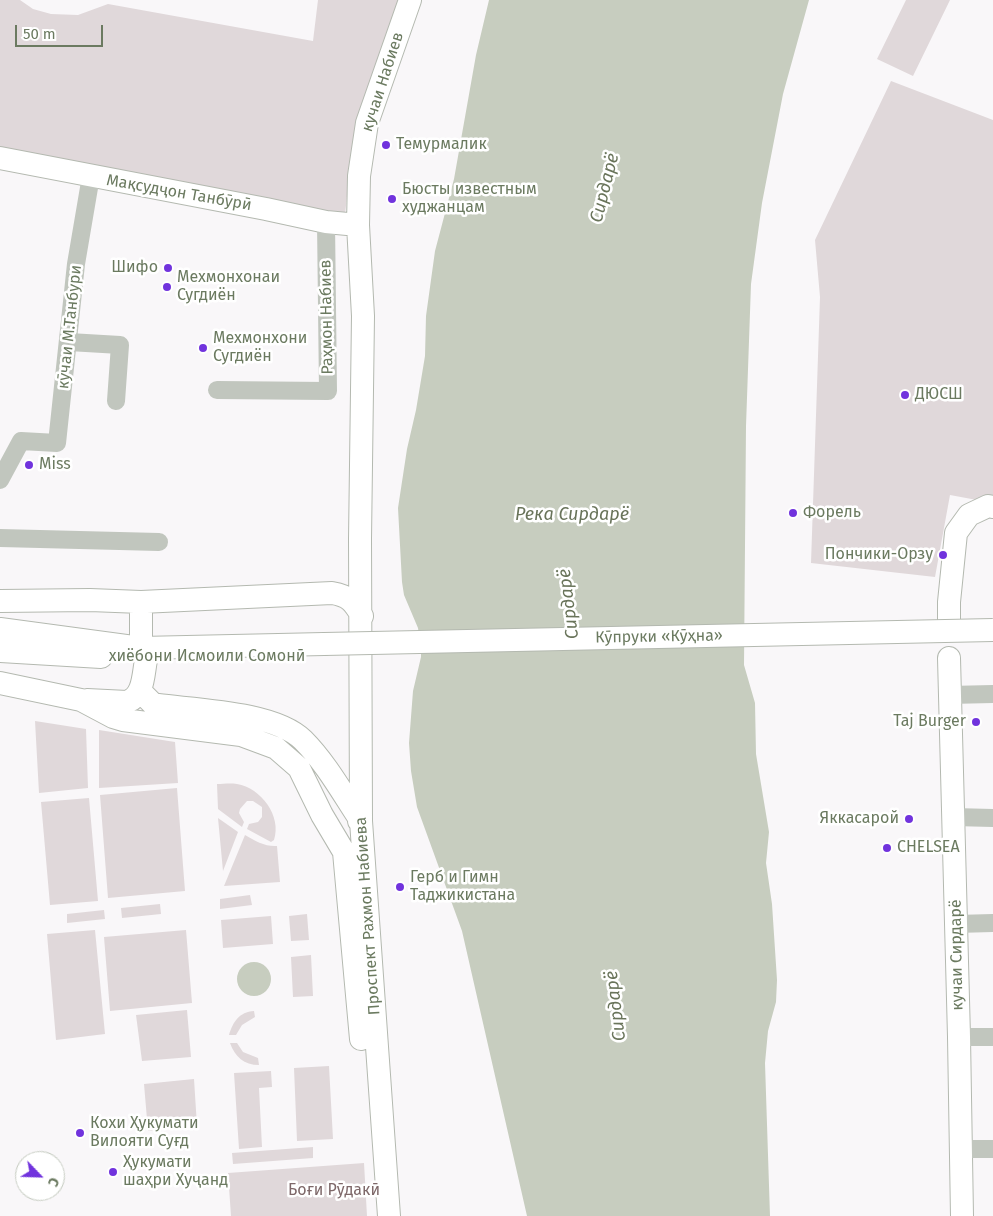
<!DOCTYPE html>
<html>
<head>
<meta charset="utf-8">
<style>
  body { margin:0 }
  #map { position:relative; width:993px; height:1216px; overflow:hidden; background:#f9f7f9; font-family:"Fira Sans",sans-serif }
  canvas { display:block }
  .north { position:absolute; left:15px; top:1151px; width:50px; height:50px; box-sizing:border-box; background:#fff; border:1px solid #c4cabf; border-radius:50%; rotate:114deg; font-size:14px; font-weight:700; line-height:20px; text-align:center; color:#6b7a60 }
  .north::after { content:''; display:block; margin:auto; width:18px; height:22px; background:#7133dd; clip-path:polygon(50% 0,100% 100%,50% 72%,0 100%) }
  .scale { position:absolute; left:15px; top:25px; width:88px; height:22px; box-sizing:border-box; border:2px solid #6b7a60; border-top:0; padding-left:6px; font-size:15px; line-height:18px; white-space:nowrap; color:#6b7a60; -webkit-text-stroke:4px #fff; paint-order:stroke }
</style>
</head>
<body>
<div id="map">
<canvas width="993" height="1216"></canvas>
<div class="north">С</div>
<div class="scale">50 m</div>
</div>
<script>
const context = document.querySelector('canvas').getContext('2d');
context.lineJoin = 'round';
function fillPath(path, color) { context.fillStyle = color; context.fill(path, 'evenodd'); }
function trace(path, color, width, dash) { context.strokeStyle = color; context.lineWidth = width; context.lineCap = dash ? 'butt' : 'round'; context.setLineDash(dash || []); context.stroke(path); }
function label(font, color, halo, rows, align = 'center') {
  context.font = font + ' "Fira Sans",sans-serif'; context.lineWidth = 5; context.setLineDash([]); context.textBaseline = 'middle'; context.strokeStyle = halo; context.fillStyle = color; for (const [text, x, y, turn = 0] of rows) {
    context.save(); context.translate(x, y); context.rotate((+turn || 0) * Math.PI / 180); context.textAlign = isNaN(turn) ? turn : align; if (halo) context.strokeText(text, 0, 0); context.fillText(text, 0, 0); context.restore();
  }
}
fillPath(new Path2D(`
  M0 0H20L33 9 51 14 78 15 108 4 313 41 318 0H400L351 157 345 215 0 150Z
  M906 0H950L913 76 877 59Z
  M891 81 993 120V503L950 495 935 577 811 563 820 297 815 240Z
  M35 721 86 729 88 788 39 793Z
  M99 730 175 742 178 783 99 788Z
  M217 784C223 784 230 783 237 784 261 788 282 816 274 840L271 842 247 829 249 824 258 822 262 817V807L253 801H247L240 809 239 813 244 822 242 827 218 809Z
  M177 788 185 891 108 898 100 795Z
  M89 798 98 901 50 905 41 802Z
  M218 818 238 832 223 871Z
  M245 835C255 841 266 847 277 846L280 882 224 886Z
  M250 895 252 905 220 909V899Z
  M160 904 161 914 122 918 121 908Z
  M104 910 105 919 67 923V914Z
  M307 914 309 940 291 941 289 916Z
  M271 916 273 944 223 948 221 920Z
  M95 930 105 1034 56 1040 47 934Z
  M186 930 192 1003 110 1011 104 937Z
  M311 955 313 996 293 997 291 957Z
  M187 1010 191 1057 142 1061 136 1015Z
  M254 1011 255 1017 242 1025 236 1035H229C233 1022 239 1012 254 1011Z
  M230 1043H237L243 1052 258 1058 259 1065C244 1065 235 1057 230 1043Z
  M329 1066 333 1139 297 1141 294 1068Z
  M271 1071 272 1087 259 1088 262 1147 239 1149 234 1073Z
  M194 1079 197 1126 148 1131 144 1084Z
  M313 1147V1158L233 1164 232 1153Z
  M364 1163 367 1216H231L228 1173Z`), '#e0d8da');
fillPath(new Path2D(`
  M489 0H809L783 94 762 203 751 284 746 426 744 665 755 703 756 754 769 832 766 863 772 904 777 980 776 1002 768 1031 765 1063 770 1216H527L462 931 417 807 411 771 409 743 413 691 421 657V648L418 628 404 595 402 582 398 508 407 449 416 410 425 356 426 316 435 251 454 179 476 55Z
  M237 979a17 17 0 1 1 34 0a17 17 0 1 1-34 0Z`), '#c7cdbf');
const major = new Path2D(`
  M0 158 266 209 326 222 358 225
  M0 601 90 600 141 602 332 593C349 596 353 601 362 616
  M141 602V648
  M949 620V602L956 533 969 515 988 506 993 507
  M0 629 141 648 324 644
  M0 651 101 657
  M949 658 959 1037 962 1216
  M0 683 81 700 113 717 123 720 241 735 276 748 299 768 322 815 344 852 361 1039
  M140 691 153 704 158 705C197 710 275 712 303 740 326 763 343 794 361 821H359
  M87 700 127 702C144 696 143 675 146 660
  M389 1216 361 821 360 539 363 316 358 225 359 176 367 123 410 0`);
trace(major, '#b4b9b0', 24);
trace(new Path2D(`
  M69 342 120 345 116 401
  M217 390 328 391 326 222
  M0 480 21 441 57 443 76 264 91 176
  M0 538 159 542
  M949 695 993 694
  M953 817 993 818
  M956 924 993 923
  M959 1037H993
  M960 1149H993`), '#c1c6be', 18);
trace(major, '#fff', 22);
const majorBridge = new Path2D(`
  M324 644 993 630`);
trace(majorBridge, '#b4b9b0', 24, []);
trace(majorBridge, '#fff', 22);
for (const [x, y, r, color] of [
  [386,145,5,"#7133dd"],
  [392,199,5,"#7133dd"],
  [168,268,5,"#7133dd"],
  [167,287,5,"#7133dd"],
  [203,348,5,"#7133dd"],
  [905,395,5,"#7133dd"],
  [29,465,5,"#7133dd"],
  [793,513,5,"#7133dd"],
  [943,555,5,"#7133dd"],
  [976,722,5,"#7133dd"],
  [909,819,5,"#7133dd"],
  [887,848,5,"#7133dd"],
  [400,887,5,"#7133dd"],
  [80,1133,5,"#7133dd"],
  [113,1172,5,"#7133dd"]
]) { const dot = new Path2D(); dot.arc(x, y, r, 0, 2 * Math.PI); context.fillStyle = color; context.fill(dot); trace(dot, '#fff', 2); }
label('16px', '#6b7a60', '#fff', [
  ["кучаи Набиев",383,82,-72],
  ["Мақсудҷон Танбӯрӣ",179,193,10],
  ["Раҳмон Набиев",327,317,-91],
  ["кӯчаи М.Танбури",70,327,-84],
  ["Кӯпруки «Кӯҳна»",659,637,-1],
  ["хиёбони Исмоили Сомонӣ",207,657],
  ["Проспект Рахмон Набиева",368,916,-94],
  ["кучаи Сирдарё",957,955,-91]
]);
label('16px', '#6b7a60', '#fff', [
  ["Темурмалик",396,145],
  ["Бюсты известным",402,190],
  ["худжанцам",402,208],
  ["Шифо",158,268,"right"],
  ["Мехмонхонаи",177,278],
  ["Сугдиён",177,296],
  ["Мехмонхони",213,339],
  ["Сугдиён",213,357],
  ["ДЮСШ",915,395],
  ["Miss",39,465],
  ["Форель",803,513],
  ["Пончики-Орзу",933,555,"right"],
  ["Taj Burger",966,722,"right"],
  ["Яккасарой",899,819,"right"],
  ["CHELSEA",897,848],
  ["Герб и Гимн",410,878],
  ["Таджикистана",410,896],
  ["Кохи Ҳукумати",90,1124],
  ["Вилояти Суғд",90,1142],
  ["Ҳукумати",123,1163],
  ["шаҳри Хуҷанд",123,1181]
], 'left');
label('16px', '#7e6869', '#fff', [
  ["Боғи Рӯдакӣ",334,1191]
]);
label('italic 18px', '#69745a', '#fff', [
  ["Сирдарё",605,188,-76],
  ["Река Сирдарё",572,515],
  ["Сирдарё",569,604,-97],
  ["Сирдарё",616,1006,-97]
]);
</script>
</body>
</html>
